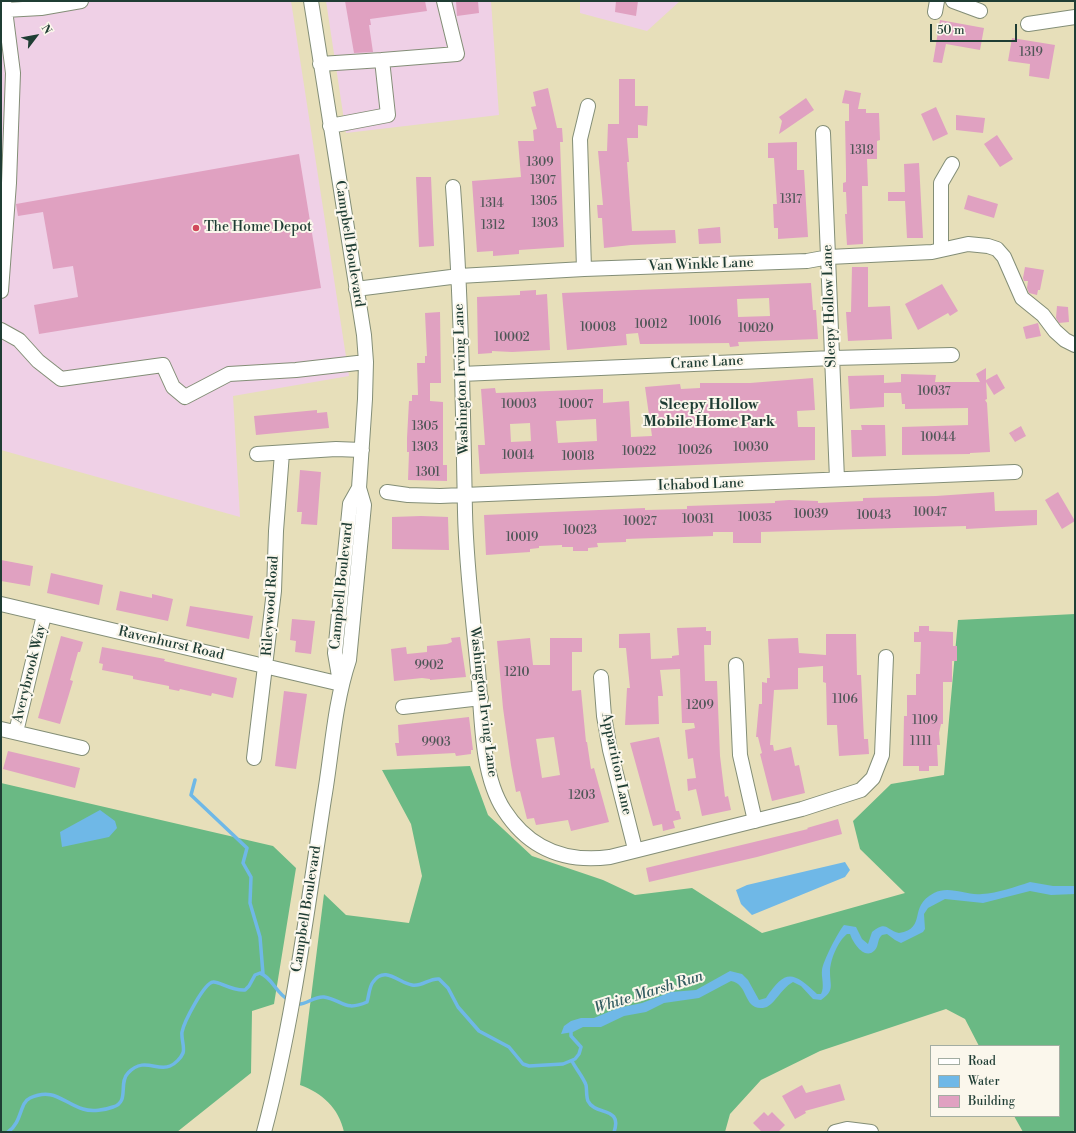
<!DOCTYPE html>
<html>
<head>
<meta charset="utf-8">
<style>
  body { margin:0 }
  #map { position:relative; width:1076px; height:1133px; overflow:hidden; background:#e7dfba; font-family:"Libre Bodoni",serif }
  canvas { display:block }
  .frame { position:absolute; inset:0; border:2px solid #1f3d34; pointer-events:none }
  .legend { position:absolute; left:930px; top:1045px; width:130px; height:72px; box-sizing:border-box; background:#fbf7ec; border:1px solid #a3ada2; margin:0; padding:5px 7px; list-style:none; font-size:12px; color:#1f3d34 }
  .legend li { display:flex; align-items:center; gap:8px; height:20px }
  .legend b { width:20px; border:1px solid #a3ada2 }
  .north { position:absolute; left:16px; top:16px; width:40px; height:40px; -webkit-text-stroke:3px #fbf7ec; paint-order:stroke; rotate:58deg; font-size:11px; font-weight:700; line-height:16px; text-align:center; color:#1f3d34 }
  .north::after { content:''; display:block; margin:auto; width:14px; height:18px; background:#1f3d34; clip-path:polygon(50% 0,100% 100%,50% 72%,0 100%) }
  .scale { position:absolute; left:930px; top:24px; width:87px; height:18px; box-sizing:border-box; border:2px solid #1f3d34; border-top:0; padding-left:5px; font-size:12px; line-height:14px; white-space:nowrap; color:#1f3d34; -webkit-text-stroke:3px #fbf7ec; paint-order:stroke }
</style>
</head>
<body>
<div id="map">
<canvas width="1076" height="1133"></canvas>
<div class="frame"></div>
<ul class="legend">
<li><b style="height:5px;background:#fff"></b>Road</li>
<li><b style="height:11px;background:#6fb8e7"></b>Water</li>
<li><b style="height:11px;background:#e0a1c1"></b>Building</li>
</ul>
<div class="north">N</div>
<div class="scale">50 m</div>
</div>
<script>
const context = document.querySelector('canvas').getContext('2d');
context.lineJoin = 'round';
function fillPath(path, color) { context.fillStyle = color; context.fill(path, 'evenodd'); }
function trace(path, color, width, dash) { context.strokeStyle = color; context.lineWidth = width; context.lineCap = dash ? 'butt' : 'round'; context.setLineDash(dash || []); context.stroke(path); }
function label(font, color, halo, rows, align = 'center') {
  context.font = font + ' "Libre Bodoni",serif'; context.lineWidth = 4; context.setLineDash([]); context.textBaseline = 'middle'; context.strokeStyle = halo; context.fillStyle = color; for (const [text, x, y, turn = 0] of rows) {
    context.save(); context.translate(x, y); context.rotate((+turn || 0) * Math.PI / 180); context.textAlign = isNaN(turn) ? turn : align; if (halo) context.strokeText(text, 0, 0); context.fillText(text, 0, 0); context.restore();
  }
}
fillPath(new Path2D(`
  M1 1H291L349 376 233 396 240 517 1 450Z
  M326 1H491L499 115 346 133Z
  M580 1H680L647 31 580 13Z`), '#efd0e6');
fillPath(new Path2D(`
  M1075 614V1128L1073 1132H1023L1014 1116H1059V1046H979L965 1019 946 1009 820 1051 761 1080 730 1114 725 1132H344C339 1108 322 1093 300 1085L324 894 346 915 409 923 422 876 411 824 382 770 470 766 488 815 532 856 603 880 635 895 692 888 762 933 905 893 860 849 853 821 891 784 944 775 958 620Z
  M1 783 273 846 296 868 274 1004 252 1011 251 1073 177 1132H1Z`), '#6ab984');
fillPath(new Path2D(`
  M100 810 115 821 117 828 109 837 62 847 60 832Z
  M845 862 850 870 845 877 752 915 741 904 736 890 747 885Z
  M1030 882 1053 886H1075V894L1051 895 1030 891 983 903 945 899 928 908 924 914 925 929 923 932 901 943 895 940 887 934 882 935C877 939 879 946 875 950 865 961 853 943 850 934H847C838 941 830 960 830 972 830 986 835 990 821 1000L813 999 801 986 793 982C780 989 774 1007 763 1008 743 1010 749 984 731 981L699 998 664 1003 646 1012 624 1016 601 1027H583L573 1032 561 1034 564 1026 571 1021 581 1018H594L618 1008 642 1003 671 992 696 990 730 971 742 974 748 980 759 1000 766 998C785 969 793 971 817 994H821C825 987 821 977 822 970 823 961 838 932 844 925L856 927 862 939 868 944 872 932C887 920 886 930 899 933 928 928 907 907 934 893 950 885 966 896 982 894 998 893 1015 887 1030 882Z`), '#6fb8e7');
trace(new Path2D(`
  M195 780 191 795 247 848 243 863 251 877 250 903 260 937 263 974
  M296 1004C306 1006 313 996 324 997 343 1000 344 1012 367 1002 369 996 369 987 373 982 385 965 399 983 412 985 422 987 429 978 439 979L448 988 458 1007 479 1031 509 1047 523 1064 529 1066 563 1064 575 1059 579 1054 581 1047 571 1036V1030
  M572 1061C576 1069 583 1077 586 1085 587 1090 586 1096 588 1101 595 1116 623 1106 614 1132
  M8 1132C23 1121 19 1103 30 1098 54 1087 63 1103 83 1109 92 1112 105 1110 113 1107 130 1102 118 1083 128 1073 144 1056 157 1072 170 1066 175 1064 181 1058 183 1053 185 1047 181 1039 182 1032 184 1022 204 983 213 982 219 981 231 991 245 990L249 986 255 975 260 973C273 978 276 994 289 1000`), '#6fb8e7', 3.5);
fillPath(new Path2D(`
  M345 1H425L427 11 370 19 371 25H369L373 52 354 53Z
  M456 1H478L479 13 457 16Z
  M616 1H638L636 16 615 12Z
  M940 20 984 28 980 50 946 44 942 63 933 62Z
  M1012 38 1055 45 1049 79 1029 76 1030 64 1008 61Z
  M619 79H635V106H648L647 126 638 125V138H627L629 162H627L632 231 675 230 676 243 631 245 604 248 602 218H598L597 205H603L598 151H607L608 124H619Z
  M548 88 557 128H562L563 142H560L564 247 519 250V254L493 256V251L477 252 472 181 521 177 518 141H534L533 130 537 129 531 107 536 106 533 92Z
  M845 90 861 93 858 109H866V113H879L880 140 877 141V159H867L868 186H862L863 244 847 245 845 214H847L846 192H843V183L846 182V171L845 121H849V104L842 103Z
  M806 98 814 110 779 134 782 121 779 117Z
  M936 107 948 134 933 141 921 114Z
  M956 115 985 118 983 133 956 130Z
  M997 135 1013 159 1000 167 984 144Z
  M797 142V170H804L808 237 778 239V228H774L773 204H777L774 158H768V143Z
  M299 154 321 288 39 334 34 305 78 297 73 266 53 269 43 212 18 216 16 204Z
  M919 163 923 238H907L905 201H888V192H905L904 164Z
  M416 177H431L434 246 419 247Z
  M968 195 998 204 994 218 964 209Z
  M720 227 721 243 699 244 698 229Z
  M852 267H868V307L890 306 892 339 848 341 846 312H851Z
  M1025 267 1044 270 1040 290H1038L1037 295 1029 293 1027 288 1028 281H1024L1023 278Z
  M811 283 813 310H816L818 339 738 342 739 346 730 347 729 343 646 344H640L638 333 626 334 627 345 567 350 562 293ZM769 298 770 316 738 317 737 299Z
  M942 284 958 311 950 316 948 313 918 330 905 304Z
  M536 290V295L547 294 550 350 512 352 492 351V353L478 354 477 297 520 295V291Z
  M1057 306 1068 307 1069 322 1059 323 1056 318Z
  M440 312 441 383H430V401L443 402V465H447V481L408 480 409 452H407V438L409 401H412V395H418L417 363H425V356H427L425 313Z
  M1038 323 1041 336 1026 339 1023 327Z
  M986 368V380L997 374 1005 388 994 395 986 382 987 399 985 400 987 403 990 452 970 453V454L902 455V427L968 425V408L905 409V404H902L901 393H884V407L850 409 848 376 884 375V383L901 382V374L936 375 935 382H980L976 374Z
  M813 378 815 410 797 411 798 427H815V460L480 474 478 445H485L481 389 495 388 496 393 603 389V403L629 401 631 437 652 436 645 387 680 384 681 389 700 388V383H750ZM596 419 597 441 558 443 556 421ZM530 423 531 441 511 442 510 424Z
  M317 410V413L327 412 329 428 256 435 254 416Z
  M861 425H885L886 456 852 457 851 430H862Z
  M1021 426 1026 436 1015 442 1009 433Z
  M300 470 321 472 317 525 301 524 302 512H297Z
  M994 492 995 511 1037 510V525L966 529V526L761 532V543H733V532H713V536L626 539V542L597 543 598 547 588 548V551H573V547H562V545L539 546V548L530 549V552L486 555 484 515 645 508V510L687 509V506L775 503V501L789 500 818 501V503L863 501V498L936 496Z
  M1058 492 1075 521 1062 529 1045 500Z
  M421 516 448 517 449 550 392 549V517Z
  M1 560 33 566 30 586 1 581Z
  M51 573 103 585 99 605 47 593Z
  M120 591 152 598V594L173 599 168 621 116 610Z
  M190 606 253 616 249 639 186 626Z
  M292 619 315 621 311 654 295 652 296 641 290 640Z
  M919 626H929V631L953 632V646H957V661H952V682H943V724H941L939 733 940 745H937L938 766H929V771H919V766H903L904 716H907V695H916V674H920L921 642H914V632H919Z
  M706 627V631H711V645H704L705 681H717L720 756 725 797 728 796 731 810 702 816 696 789 688 791 687 779 696 778 693 758 688 759 685 730 695 728 694 723H682L680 669 660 670 663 696H658L659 724 625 725 627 688H630L626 648H619V634L650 633 651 659 672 658V656L679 655 677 628Z
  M826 634H856L857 675H861L864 739H868L869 754 839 756 837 725H827L826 683 823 682V666L798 668V689L774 690 770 745H773L774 751 791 747 795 766 799 765 805 793 772 801 760 754 762 753 758 737H756L759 704H762V682L767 683V678H770L768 639 798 638 799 653 826 655Z
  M61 636 83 642 80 652H78L70 680 73 681 60 724 38 718Z
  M460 637 466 677 430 680V679L422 678 394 681 391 649 406 647 407 654 427 652V646L447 644 452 642 451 638Z
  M530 638 533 665H550V638H582V652H572V691L581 690 586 742H587L591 769 594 768 609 822 571 831 568 820 536 825 534 818 527 819 520 791 516 792 511 765 503 708 497 641ZM554 737 560 775 542 778 536 739Z
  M102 647 165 659 164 661 237 678 233 698 212 693 211 696 180 689 179 691 169 689V686L133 679V676L102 670 103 664 99 663Z
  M284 691 307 694 296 769 275 766Z
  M469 717 473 750H471V754L456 756 455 753 397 756 395 743H399L398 725Z
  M659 737 676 811H679L681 819 673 821 675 828 663 831 662 824 653 826 630 743Z
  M8 751 80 768 75 788 3 769Z
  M838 819 842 834 757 857 649 882 646 868 808 829 807 828Z
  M840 1084 845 1100 805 1111 806 1113 795 1119 782 1096 802 1085 806 1093Z
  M764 1112 768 1116 772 1112 785 1125 778 1132H762L753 1123Z`), '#e0a1c1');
const minor = new Path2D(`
  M4 1 5 10 41 8 81 1
  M953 1 980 11
  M935 12 937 1
  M1028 24 1075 17
  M320 64 382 60
  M330 126 388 115 382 60 457 54 444 1
  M823 133 837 479
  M453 187C461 295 463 404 465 512 466 565 473 617 478 670 482 712 480 773 504 810 529 849 565 863 610 857L802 809 861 790 873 778 882 755 886 657
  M941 249V183L952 164
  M584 269 580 139 588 106
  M356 289 459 276 584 269 807 261 829 257 932 252 968 244 988 246 997 249 1004 257 1022 298 1043 315 1055 331 1065 340 1075 345
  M1 291 9 183 13 73 5 10
  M1 330 19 340 38 361 61 379 163 365 173 387 185 397 229 374 296 370 366 362
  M461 374 833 358 952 355
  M257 454 336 449 362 450
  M387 492 408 495 440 496 1015 472
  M1 604 341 684
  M736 665 740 755 755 821
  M601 677 604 716 610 750 635 849
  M340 682 335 653 350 504 359 488
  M403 707 481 698
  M1 729 82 748
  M16 732 44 615
  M254 758 274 591 276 531 282 453
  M264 1132C293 1023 307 910 324 799 332 753 334 705 349 660L364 505 359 488 365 399 366 362 364 335 311 1
  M835 1132 847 1129 871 1132`);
trace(minor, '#838e77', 16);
trace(minor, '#fff', 14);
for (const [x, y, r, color] of [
  [196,228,4,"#d1495b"]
]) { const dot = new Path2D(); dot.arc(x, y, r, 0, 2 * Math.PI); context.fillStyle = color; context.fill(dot); trace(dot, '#fbf7ec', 1.5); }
label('12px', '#4f5657', null, [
  ["1319",1031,53],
  ["1318",862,151],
  ["1309",540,163],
  ["1307",543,181],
  ["1317",791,200],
  ["1305",544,202],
  ["1314",492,204],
  ["1303",545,224],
  ["1312",493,226],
  ["10016",705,322],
  ["10012",651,325],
  ["10008",598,328],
  ["10020",756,329],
  ["10002",512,338],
  ["10037",934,392],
  ["10003",519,405],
  ["10007",576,405],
  ["1305",425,427],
  ["10044",938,438],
  ["1303",425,448],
  ["10030",751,448],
  ["10026",695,451],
  ["10022",639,452],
  ["10014",518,456],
  ["10018",578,457],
  ["1301",428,473],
  ["10047",930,513],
  ["10039",811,515],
  ["10043",874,516],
  ["10035",755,518],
  ["10031",698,520],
  ["10027",640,522],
  ["10023",580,531],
  ["10019",522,538],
  ["9902",429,666],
  ["1210",517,673],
  ["1106",845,700],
  ["1209",700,706],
  ["1109",925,721],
  ["1111",921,742],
  ["9903",436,743],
  ["1203",582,796]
]);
label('14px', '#1f3d34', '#fbf7ec', [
  ["The Home Depot",204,228]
], 'left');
label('14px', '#1f3d34', '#fbf7ec', [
  ["Campbell Boulevard",349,244,81],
  ["Van Winkle Lane",701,265,-2],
  ["Sleepy Hollow Lane",830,306,-92],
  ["Crane Lane",707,363,-3],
  ["Washington Irving Lane",462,379,-92],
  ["Ichabod Lane",701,485,-2],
  ["Campbell Boulevard",342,586,-84],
  ["Rileywood Road",271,606,-86],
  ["Ravenhurst Road",171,644,13],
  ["Averybrook Way",30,674,-76],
  ["Washington Irving Lane",483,702,83],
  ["Apparition Lane",616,764,78],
  ["Campbell Boulevard",307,909,-81]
]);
label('bold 15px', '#1f3d34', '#fbf7ec', [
  ["Sleepy Hollow",709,405],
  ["Mobile Home Park",709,422]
]);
label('italic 15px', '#335c61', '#fbf7ec', [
  ["White Marsh Run",649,993,-17]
]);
</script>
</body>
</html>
